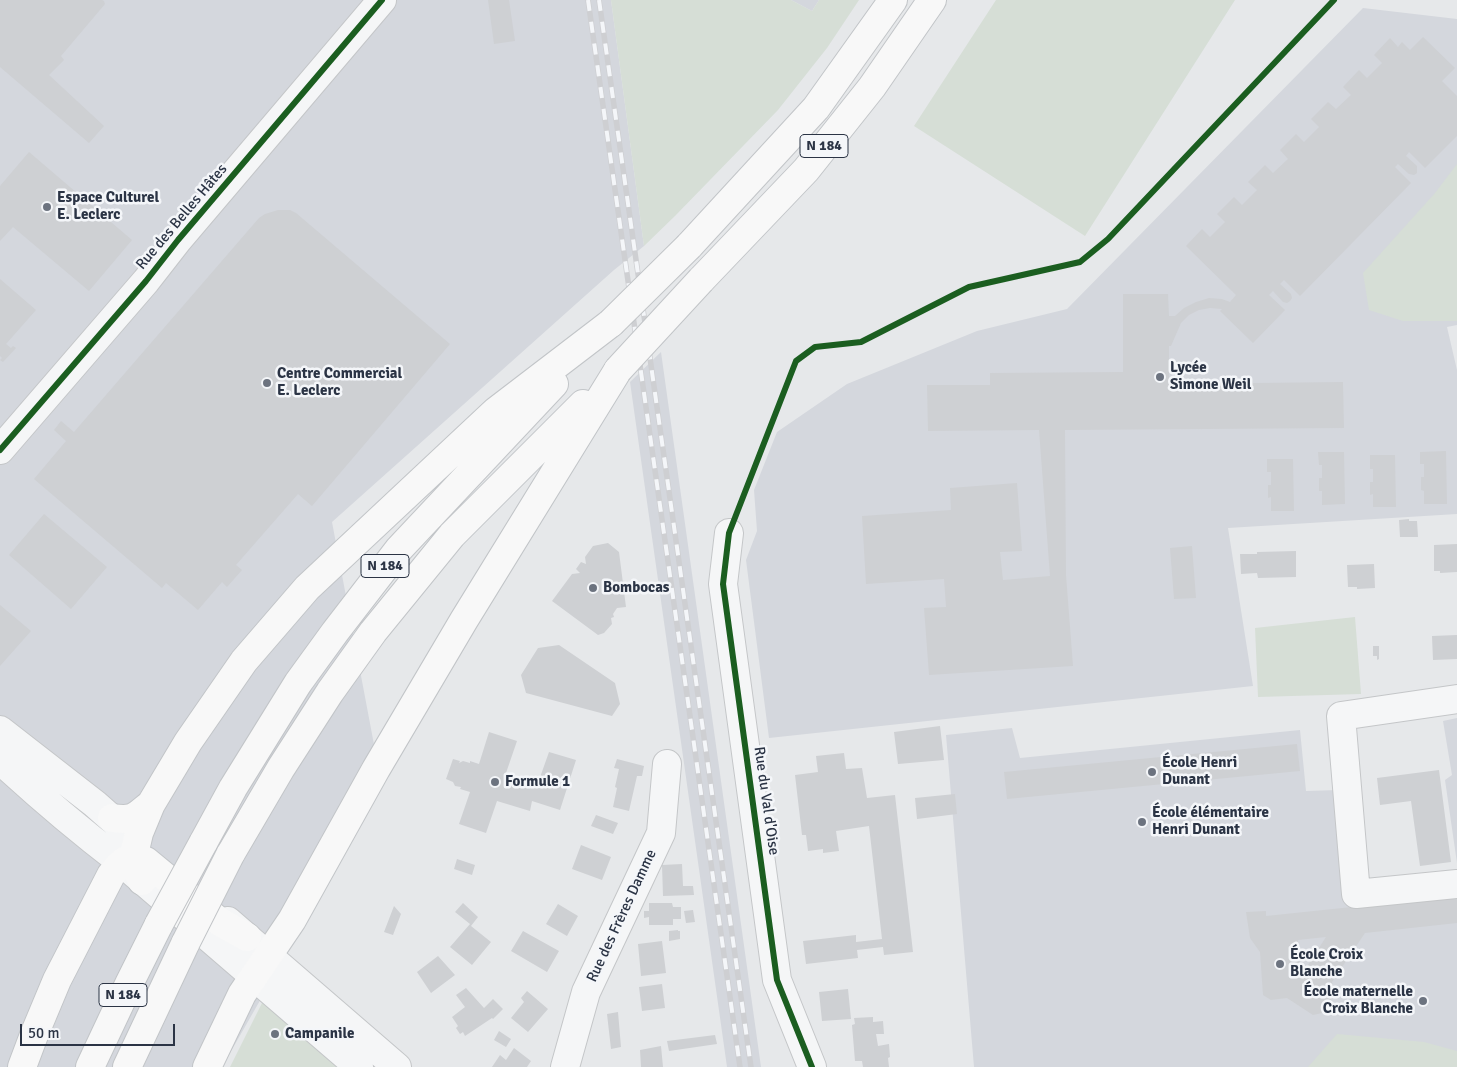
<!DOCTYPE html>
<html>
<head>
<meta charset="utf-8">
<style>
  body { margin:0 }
  #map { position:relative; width:1457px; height:1067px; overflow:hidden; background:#e6e8ea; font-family:Signika,sans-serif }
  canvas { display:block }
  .scale { position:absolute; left:20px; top:1024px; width:155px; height:22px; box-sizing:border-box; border:2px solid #2b3445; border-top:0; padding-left:6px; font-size:15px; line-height:18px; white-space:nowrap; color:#2b3445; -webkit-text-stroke:4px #f4f6f9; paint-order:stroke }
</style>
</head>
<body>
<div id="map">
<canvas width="1457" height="1067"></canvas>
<div class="scale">50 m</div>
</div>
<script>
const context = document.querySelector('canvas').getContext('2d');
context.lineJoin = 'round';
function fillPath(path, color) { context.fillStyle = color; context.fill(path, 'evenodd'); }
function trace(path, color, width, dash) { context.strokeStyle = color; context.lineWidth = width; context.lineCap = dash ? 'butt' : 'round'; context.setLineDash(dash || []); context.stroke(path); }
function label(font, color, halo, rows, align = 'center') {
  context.font = font + ' Signika,sans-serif'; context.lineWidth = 5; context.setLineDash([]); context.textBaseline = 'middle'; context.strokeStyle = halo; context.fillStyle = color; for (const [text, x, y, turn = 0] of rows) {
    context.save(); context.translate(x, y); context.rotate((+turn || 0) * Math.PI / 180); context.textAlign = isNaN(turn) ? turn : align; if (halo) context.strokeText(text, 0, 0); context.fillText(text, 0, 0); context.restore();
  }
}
fillPath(new Path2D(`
  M0 0H611L644 246 614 270 332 522 382 787 222 1067H0Z
  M791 0H819L812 11Z
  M1363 8 1457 19V325L1447 327 1457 370V514L1228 528 1253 686 769 738 746 560 757 531 754 490 777 432 847 384 977 331 1067 309Z
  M661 352 761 1067H727L630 382Z
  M1457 718V863L1445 780 1452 775 1443 721Z
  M1012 728 1020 758 1300 730 1306 791 1339 790 1351 900 1457 888V1067H974L946 735Z`), '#d4d7dd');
fillPath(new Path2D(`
  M611 0H791L812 11 819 0H859L827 48 778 110 675 216 644 246Z
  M996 0H1235L1085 236 914 126Z
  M1457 164V321H1403L1369 310 1363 273 1435 193Z
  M1355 617 1361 694 1258 697 1255 628Z
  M263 1001 343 1067H230Z
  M1337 1034 1424 1042 1457 1051V1067H1308Z`), '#d6ded6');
fillPath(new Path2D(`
  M0 0H102L104 1 105 4 61 56 64 60 49 75 104 126 89 143 0 67Z
  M488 0H509L515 41 494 44Z
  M1423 37 1455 68 1442 81 1457 96V136L1425 168 1409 152 1406 156 1417 166V173L1414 175 1409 174 1398 164 1395 167 1411 183 1300 296 1284 280 1280 284 1291 294 1292 298 1290 301 1287 303 1283 302 1273 291 1269 295 1285 310 1253 343 1220 311 1222 309 1210 308 1199 310 1189 315 1181 323 1171 346H1169V383H1241L1243 378 1247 377 1252 379 1253 383 1343 382 1344 428 1065 430 1066 575 1073 666 929 675 924 608 946 607 944 579 866 584 862 516 951 510 950 488 1017 483 1022 551 1000 552 1003 580 1050 576 1039 430 928 431 927 385H990V373L1123 372V294H1168L1169 316H1175L1184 308 1196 302 1209 298 1222 299 1230 302 1236 295 1186 246 1202 229 1210 237 1225 222 1217 214 1234 197 1242 205 1257 190 1248 182 1265 165 1273 173 1288 159 1280 150 1296 134 1304 142 1319 127 1311 119 1328 102 1336 109 1351 95 1343 87 1359 70 1367 78 1382 63 1374 55 1390 38 1398 47 1402 42 1410 50Z
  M29 152 132 240 89 291 13 227 0 241V186Z
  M278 210H290L296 213 450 344 312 506 298 494 236 565 242 570 227 587 222 582 198 610 166 583 162 588 34 479 66 441 54 430 61 421 74 432 259 218 265 214Z
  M0 279 36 310 6 344 11 348 13 346 16 348 3 362 0 360 2 358 0 356Z
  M1446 451 1447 504H1424V491L1421 490V477H1424V464H1420V452Z
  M1318 452H1344L1345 504 1322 505V491H1319V478H1322V465H1319Z
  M1370 455H1395L1396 507H1373V494L1370 495V482H1373V469H1370Z
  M1267 459H1293L1294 511H1271V497L1268 498V485H1271V472H1267Z
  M44 514 107 567 71 609 9 555Z
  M1409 519V521H1417L1418 537H1400L1399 520Z
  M608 543 619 552 626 607 617 608 613 614 614 617 611 618 612 624 604 633 598 635 552 601 572 574 580 573 576 569 581 562 586 564 585 557 593 546Z
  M1457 544V572L1440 573V571H1434V545Z
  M1192 546 1196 598 1174 599 1170 548Z
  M1296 551V577L1258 578 1257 573 1241 574 1240 554H1257V552Z
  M1374 564 1375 588 1357 589V587H1348L1347 565Z
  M0 605 31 631 0 666Z
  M1457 635V659L1433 660 1432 636Z
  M559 645 615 683 620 704 612 716 526 693 521 675 538 648Z
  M1373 646H1379V659L1377 660V656H1373Z
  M940 726 944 760 898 764 894 732Z
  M489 732 517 741 506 773 538 783 549 752 576 760 560 810 532 801 530 811 497 801 486 833 459 824 470 792 460 789 461 787 455 786 453 782 446 779 453 759 460 761 459 763 463 761 470 763V761L479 764Z
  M1297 744 1300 771 1007 799 1004 772Z
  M844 753 846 769 862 768 867 798 895 795 913 952 884 955 883 947 857 950 858 958 806 964 803 941 856 935V942L882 939 869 826 836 831 839 851 823 853V849L808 851 806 835H802L795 775 818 772 816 756Z
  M617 759 644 766 642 776H637L629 811 613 807 617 788 615 787 619 769 614 768Z
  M1439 770 1451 862 1420 866 1411 801 1380 805 1377 778Z
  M955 794 957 814 917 819 915 798Z
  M596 815 618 823 613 834 591 826Z
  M581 845 611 857 602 880 572 869Z
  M457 859 475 865 472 875 454 869Z
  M682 864 683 886H693L694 895 663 896 662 865Z
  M1457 896V923L1365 933 1332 982 1335 994 1322 1013 1313 1015 1287 998 1271 1000 1263 995 1260 952 1250 938 1246 912 1266 911V916ZM1326 937 1301 976 1298 940Z
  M463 903 478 917 471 926 491 942 472 965 450 947 470 924 455 912Z
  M649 903H672L673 907H681V919H673V925H649V917L644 918V911H649Z
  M558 904 578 916 567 936 546 924Z
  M394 906 401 914 393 935 384 932Z
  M693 910 695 922 686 923 684 911Z
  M678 930V931H680V939L669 941V931Z
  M523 931 559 951 547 972 511 951Z
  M662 941 666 973 641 976 638 944Z
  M438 956 455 975 431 993 417 972Z
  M662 984 665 1008 642 1011 639 987Z
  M466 988 484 1008 493 999 503 1009 493 1019 492 1018 465 1036 463 1032 460 1034 456 1028 458 1026 452 1017 465 1007 456 995Z
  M848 989 851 1019 822 1021 819 992Z
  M527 991 548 1009 528 1032 511 1018 524 1002 521 998Z
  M618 1012 621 1047 611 1049 607 1014Z
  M873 1017V1022L883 1021 884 1034H876L878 1046 889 1044 890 1057 888 1058 889 1067H863L862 1061H855L852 1025 855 1024 854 1018Z
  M499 1031 511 1039 506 1047 494 1040Z
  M715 1035 717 1044 669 1051 667 1041Z
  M661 1046 663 1067H641L640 1050Z
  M514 1048 531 1061 527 1067H492L500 1055 506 1060Z`), '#ced0d3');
const minor = new Path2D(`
  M0 450 146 281 178 240 382 0
  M729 533 723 584 777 980 812 1067
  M1457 699 1341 716 1356 894 1457 884
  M0 730 95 804 130 835
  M0 760C39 796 79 830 121 862L359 1067
  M228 921 397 1067
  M565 1067 586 992 661 833 667 764`);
const major = new Path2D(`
  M689 246 816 108 893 0
  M701 280 806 170 872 87 932 0
  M112 818C134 821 135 817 151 804
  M203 843 233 788 298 683 335 632 399 549 554 384
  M230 855 281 768 330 692 373 632 452 535 583 404
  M142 881 137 870 135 850 139 833 151 804 188 742 244 661 307 588 496 411 611 323
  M22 1067 34 1035 57 980 111 875C121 862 128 854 146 861L220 922 247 937
  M90 1067 130 982 159 924
  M127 1067 186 942
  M207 1067 242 994 292 920 376 769 464 620 618 370`);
trace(minor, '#c4c6c8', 30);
trace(major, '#c2c5c8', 30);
trace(minor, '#f5f6f7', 28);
trace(major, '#f8f8f8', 28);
const rail = new Path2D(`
  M588 0 740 1067
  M599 0 751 1067`);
trace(rail, '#cecfd2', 5.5);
trace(rail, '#f4f6f9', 4, [11]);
const majorBridge = new Path2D(`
  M611 323 689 246
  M618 370 701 280
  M159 924 203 843
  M186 942 230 855`);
trace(majorBridge, '#c2c5c8', 30, []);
trace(majorBridge, '#f8f8f8', 28);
trace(new Path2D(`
  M0 450 146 281 178 240 382 0
  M812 1067 777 980 723 584 729 533 796 361 815 347 861 342 969 287 1080 262 1108 239 1334 0`), '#1b5e20', 6);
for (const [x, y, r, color] of [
  [47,207,5,"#6c737f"],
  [1160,377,5,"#6c737f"],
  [267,383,5,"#6c737f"],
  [593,588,5,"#6c737f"],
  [1152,772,5,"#6c737f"],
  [495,782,5,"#6c737f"],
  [1142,822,5,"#6c737f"],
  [1280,964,5,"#6c737f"],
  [1423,1001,5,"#6c737f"],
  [275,1034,5,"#6c737f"]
]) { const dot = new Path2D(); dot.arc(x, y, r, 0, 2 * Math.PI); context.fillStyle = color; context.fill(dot); trace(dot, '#f4f6f9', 2); }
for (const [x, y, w] of [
  [824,146,48],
  [385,566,48],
  [123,995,48]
]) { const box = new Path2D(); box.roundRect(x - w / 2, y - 11.5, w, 23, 4); context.fillStyle = '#f4f6f9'; context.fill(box); trace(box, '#2b3445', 1); }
label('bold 14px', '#2b3445', null, [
  ["N 184",824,146],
  ["N 184",385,566],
  ["N 184",123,995]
]);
label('bold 15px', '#2b3445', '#f4f6f9', [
  ["Espace Culturel",57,198],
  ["E. Leclerc",57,215],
  ["Lycée",1170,368],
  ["Simone Weil",1170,385],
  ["Centre Commercial",277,374],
  ["E. Leclerc",277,391],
  ["Bombocas",603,588],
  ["École Henri",1162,763],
  ["Dunant",1162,780],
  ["Formule 1",505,782],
  ["École élémentaire",1152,813],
  ["Henri Dunant",1152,830],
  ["École Croix",1290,955],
  ["Blanche",1290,972],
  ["École maternelle",1413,992,"right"],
  ["Croix Blanche",1413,1009,"right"],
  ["Campanile",285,1034]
], 'left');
label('15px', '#2b3445', '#f4f6f9', [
  ["Rue des Belles Hâtes",182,217,-50],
  ["Rue du Val d'Oise",766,801,82],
  ["Rue des Frères Damme",622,916,-65]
]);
</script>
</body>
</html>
